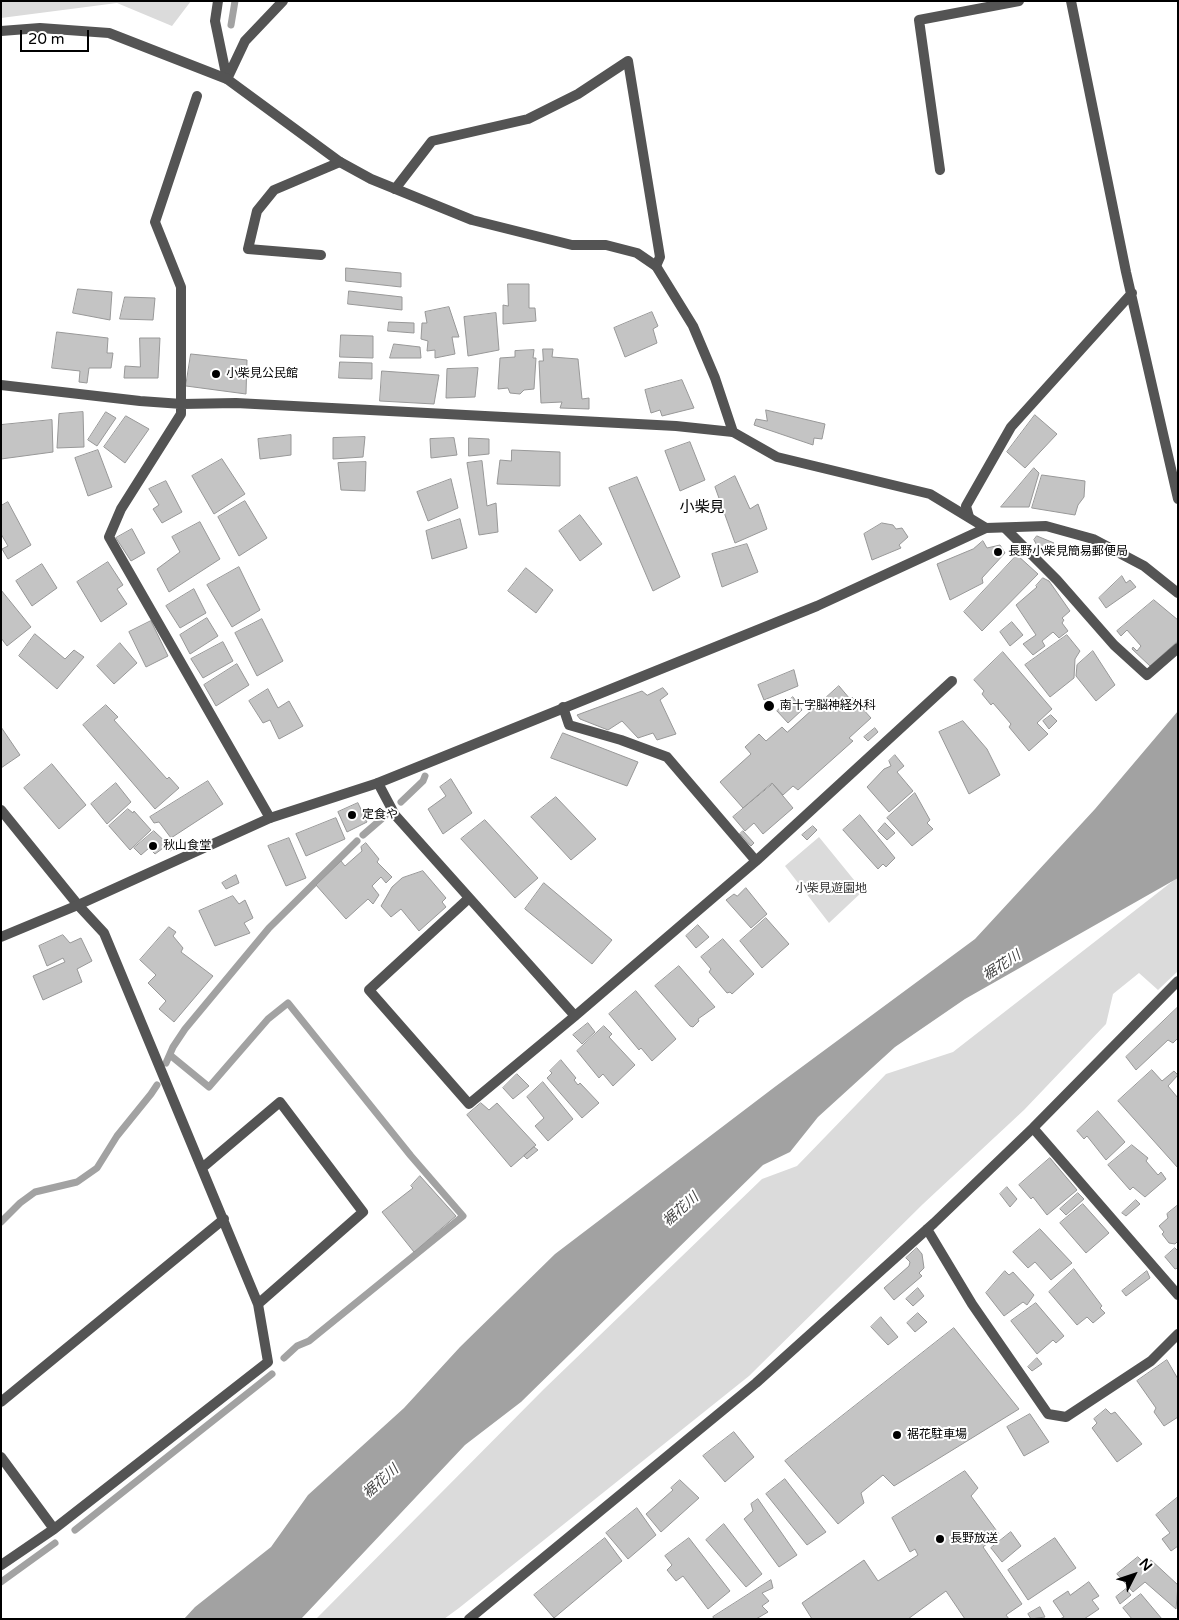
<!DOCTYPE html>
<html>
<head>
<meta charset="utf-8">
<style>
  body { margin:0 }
  #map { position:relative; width:1179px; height:1620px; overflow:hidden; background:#fff; font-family:"Varela Round",sans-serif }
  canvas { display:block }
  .frame { position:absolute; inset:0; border:2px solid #000; pointer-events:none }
  .north { position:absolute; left:1109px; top:1550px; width:50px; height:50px; -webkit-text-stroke:4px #fff; paint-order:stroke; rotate:49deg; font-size:14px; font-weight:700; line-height:20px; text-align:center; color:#000 }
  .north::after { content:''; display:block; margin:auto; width:18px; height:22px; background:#000; clip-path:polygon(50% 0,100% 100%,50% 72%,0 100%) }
  .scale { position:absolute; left:20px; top:30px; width:69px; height:22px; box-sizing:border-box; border:2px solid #000; border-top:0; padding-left:6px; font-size:15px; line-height:18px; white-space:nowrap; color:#000; -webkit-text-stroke:4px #fff; paint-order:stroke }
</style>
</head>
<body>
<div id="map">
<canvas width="1179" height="1620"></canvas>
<div class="frame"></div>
<div class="north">N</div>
<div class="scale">20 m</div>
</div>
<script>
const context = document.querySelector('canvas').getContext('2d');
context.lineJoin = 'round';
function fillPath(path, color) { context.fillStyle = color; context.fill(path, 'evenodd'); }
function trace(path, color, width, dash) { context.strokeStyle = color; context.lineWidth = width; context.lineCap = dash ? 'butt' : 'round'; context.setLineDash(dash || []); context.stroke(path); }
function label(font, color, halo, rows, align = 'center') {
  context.font = font + ' "Varela Round","Noto Sans JP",sans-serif'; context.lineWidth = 4; context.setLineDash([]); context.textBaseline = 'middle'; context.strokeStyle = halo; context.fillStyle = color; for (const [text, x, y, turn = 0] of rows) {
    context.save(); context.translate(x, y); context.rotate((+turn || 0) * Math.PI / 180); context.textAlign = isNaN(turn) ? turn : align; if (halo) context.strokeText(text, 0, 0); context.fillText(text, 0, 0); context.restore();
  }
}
fillPath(new Path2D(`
  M1 1H191L172 26 117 3 1 18Z
  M819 837 863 891 829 923 785 866Z
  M1178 877V971L1158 990 1139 973 1113 994 1106 1024 1024 1110 923 1204 749 1376 459 1608 444 1619H316L544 1389 762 1179 797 1166 886 1074 953 1052Z`), '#dbdbdb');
fillPath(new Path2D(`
  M1178 711V878L965 999 895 1047 818 1117 790 1152 763 1165 521 1402 465 1445 301 1619H184L195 1607 271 1547 308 1495 404 1408 460 1347 555 1254 776 1086 975 939 1095 809Z`), '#a2a2a2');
trace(new Path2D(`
  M231 25 235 1
  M401 802 423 781 425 776
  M363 835 385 816
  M170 1055 209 1087 268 1019 288 1003 411 1156 463 1216 309 1341 297 1346 284 1358
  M166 1063 173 1047 185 1029 269 928 357 841
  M1 1222 20 1203 35 1192 77 1182 97 1168 117 1136 151 1094 157 1085
  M75 1530 272 1374
  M1 1582 55 1543`), '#a2a2a2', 7);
const building = new Path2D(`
  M346 268 401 273V287L346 281Z
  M508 284H529V308H535L536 321 503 324V305L508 306Z
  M78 289 112 292 110 320 73 313Z
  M349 291 402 297V310L348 304Z
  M125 297 155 298 153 320 120 319Z
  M449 307 459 337H452L455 354 435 358V350L427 351 428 341 421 339 422 323H427L425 312Z
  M652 312 658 326 653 329 657 343 625 357 614 328Z
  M496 313 499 350 468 356 464 317Z
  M389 322 414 323V333L388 331Z
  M57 332 108 338 107 353H113L111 368H89L87 383 79 382 80 371 52 368Z
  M341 335 373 336V358L340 357Z
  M140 338H160L158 378H124L125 366 140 367Z
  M394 344 420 347 421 358H390Z
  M543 349H553L552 357 578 359 582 399 589 398V409L560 408 562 402 541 403 539 361H543Z
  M534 350 533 358H536L534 389 524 390 520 394 510 393 508 388 498 389 500 358 515 357V351Z
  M191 354 247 360 246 394 186 386Z
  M340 362 372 363V379L339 378Z
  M478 368 475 397 446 398 447 369Z
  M382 371 439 375 434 404 380 401Z
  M682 380 694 408 662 416 660 410 651 413 645 390Z
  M766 410 825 424 822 439 814 438 813 445 754 425 756 419 767 421Z
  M83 412 84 447 57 448 59 414Z
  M106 412 116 418 97 446 88 440Z
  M1035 415 1057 434 1025 468 1007 452Z
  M126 416 149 429 125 463 104 447Z
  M52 420 53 452 1 459V425Z
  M291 435V455L260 459 258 439Z
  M365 437 363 457 333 459V438Z
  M454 438 457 455 431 458 430 439Z
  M469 438 489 439V454L469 456Z
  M690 442 705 480 680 491 665 451Z
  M98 450 112 487 88 496 75 458Z
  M512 450 560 452V486L497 484 500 460 511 461Z
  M222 459 245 494 214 514 192 476Z
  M482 461 487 506 496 503 498 532 479 535 467 463Z
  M366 462 365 491 341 490 338 463Z
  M1034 468 1039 473 1029 507H1001Z
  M1042 475 1085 481 1084 497 1078 505 1075 515 1032 508Z
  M735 476 750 509 758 504 767 529 735 543 715 487Z
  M637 477 680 577 653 591 609 488Z
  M451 479 458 508 428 521 417 492Z
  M166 481 182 512 162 523 153 509 159 505 149 489Z
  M245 501 267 538 239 556 218 517Z
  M8 502 31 545 8 559 2 549 8 546 1 534V506Z
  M580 515 602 544 580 561 559 531Z
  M460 519 467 548 432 559 426 531Z
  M200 522 220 559 169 592 157 569 180 552 172 537Z
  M882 523 893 525 896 529 902 528 908 537 899 545 901 548 872 560 864 534Z
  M132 529 145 553 131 561 116 538Z
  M1037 536 1054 543 1047 551 1039 549 1034 540Z
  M983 541 987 548 1000 545 1005 553 982 578 983 583 950 600 937 564 973 549Z
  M747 544 758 572 722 587 712 554Z
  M1017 555 1038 574 982 631 964 612Z
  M108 562 123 585 117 589 127 604 101 622 77 582Z
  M42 564 57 588 32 606 16 581Z
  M239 567 260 610 232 627 207 585Z
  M526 568 553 590 536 613 508 591Z
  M1122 576 1126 583 1130 580 1136 587 1106 608 1099 598Z
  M1043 578 1049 581 1070 611 1062 618 1064 620 1062 623 1068 631 1059 638 1053 632 1042 641 1045 646 1033 655 1023 644 1036 635 1016 605 1037 587 1036 586Z
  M194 589 206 613 180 628 166 606Z
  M1 590 31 627 7 646 1 638Z
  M1154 600 1178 620V641L1150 666 1132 649 1133 647 1137 651 1141 646 1127 630 1121 636 1117 631Z
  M207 618 218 636 190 654 180 635Z
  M262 619 283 661 257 676 235 633Z
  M151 621 168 656 146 667 129 632Z
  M1012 622 1023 635 1010 646 1000 632Z
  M35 634 65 659 74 650 84 657 57 689 19 656Z
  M1067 635 1080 651 1075 659 1074 678 1050 697 1025 665Z
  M223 642 233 661 203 678 191 659Z
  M120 643 137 663 114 684 97 666Z
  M1093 651 1115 685 1096 701 1076 676 1077 665Z
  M1003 652 1052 709 1037 723 1048 734 1029 751 1009 727 1011 724 993 703 991 705 982 694 984 691 974 680Z
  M237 664 249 685 216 706 204 685Z
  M794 670 798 686 764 700 758 685Z
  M839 686 850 699 852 697 871 718 849 738 853 741 798 790 793 786 783 795 772 783 743 808 720 782 751 754 745 747 759 734 766 741 782 727 787 732Z
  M663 688 668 694 660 700 676 734 657 740 653 733 638 738 622 721 608 730 580 719 577 715 642 691 647 695Z
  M268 689 278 708 289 701 303 726 279 739 270 720 263 723 249 701Z
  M793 697 802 710 788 723 777 711Z
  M106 705 118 717 114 720 167 779 169 777 179 788 155 809 83 725Z
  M1051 715 1057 721 1049 729 1043 721Z
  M963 721 987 749 1000 775 969 794 939 732Z
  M1 727 20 755 1 768Z
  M875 728 878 732 868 741 864 737Z
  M563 733 638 762 627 786 551 758Z
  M895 755 904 766 897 772 913 791 889 812 867 787 884 769 891 766 889 761Z
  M52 764 86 805 59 829 24 788Z
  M451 779 472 813 443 834 428 809 446 796 440 787Z
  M208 781 223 804 171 838 159 822 154 823 150 817Z
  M116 783 131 802 107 824 91 804Z
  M773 784 793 808 763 834 754 823 745 831 733 817Z
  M915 793 930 820 927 823 933 829 912 846 887 818Z
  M556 797 596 839 571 860 531 817Z
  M358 803 367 822 347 832 338 812Z
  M128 809 133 813 134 811 151 830 130 850 109 826Z
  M860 815 895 858 886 867 883 864 878 869 843 830Z
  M336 818 345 839 306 856 296 834Z
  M485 820 538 878 515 898 461 839Z
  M885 823 895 833 887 840 878 831Z
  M813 826 817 830 807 840 802 835Z
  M154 831 173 849 170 851 166 846 155 854 149 848 141 855 134 848Z
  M743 831 754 843 751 846 740 834Z
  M289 838 306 878 286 886 268 846Z
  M366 843 379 859 377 862 392 877 386 883 381 877 372 886 379 895 373 904 368 899 346 919 316 885 341 861 345 866 362 851 361 847Z
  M423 871 446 898 442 902 446 907 419 931 401 909 391 917 381 906 392 887 402 878Z
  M236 875 239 883 226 889 222 883Z
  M544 883 612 940 592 964 525 909Z
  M746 888 767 914 751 928 726 900 734 894 737 896Z
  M233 896 239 904 245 900 253 918 244 923 250 933 215 946 199 911Z
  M766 918 789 944 762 968 740 941Z
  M698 925 709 937 696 948 686 936Z
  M169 927 176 932 173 936 183 948 181 952 213 976 174 1022 159 1009 166 1001 148 983 156 975 140 960Z
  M63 935 70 943 81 938 92 961 77 969 82 982 43 1000 33 976 65 962 63 958 47 966 39 946Z
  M723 939 754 974 732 994 730 992 727 993 709 972 711 969 701 957Z
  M679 966 715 1007 698 1019 699 1021 693 1027 690 1026 655 986Z
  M636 991 676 1039 652 1061 641 1048 639 1050 609 1014Z
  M1178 1007V1038L1173 1043 1168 1040 1136 1070 1126 1057Z
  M588 1023 595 1032 582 1044 573 1035Z
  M604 1026 612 1034 609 1037 635 1065 613 1086 603 1074 599 1078 577 1051Z
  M561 1060 576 1078 574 1080 578 1085 580 1083 599 1103 582 1118 547 1078 552 1073 550 1071Z
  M1152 1070 1162 1081 1174 1071 1178 1075 1168 1086 1178 1098V1168L1118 1101Z
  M517 1074 529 1086 513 1099 503 1088Z
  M543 1082 573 1119 548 1141 535 1126 544 1118 527 1097Z
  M481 1103 489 1110 497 1103 536 1145 511 1167 467 1115Z
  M1098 1111 1125 1142 1106 1160 1087 1136 1084 1139 1077 1131Z
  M1132 1145 1148 1158 1146 1161 1158 1175 1161 1172 1166 1179 1145 1197 1133 1187 1130 1190 1108 1165Z
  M534 1147 538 1150 527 1159 524 1156Z
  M1050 1158 1077 1190 1047 1215 1033 1197 1031 1199 1019 1185Z
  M420 1176 456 1216 414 1252 382 1212 413 1188 411 1186Z
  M1007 1187 1017 1199 1010 1207 1000 1194Z
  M1078 1193 1084 1199 1066 1215 1060 1209Z
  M1136 1200 1140 1204 1126 1216 1122 1213Z
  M1083 1204 1109 1233 1086 1253 1060 1223Z
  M1178 1205V1241L1175 1244 1169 1243 1162 1234 1164 1232 1159 1226 1168 1218 1167 1214Z
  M1040 1229 1072 1263 1051 1280 1035 1262 1028 1268 1013 1252Z
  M917 1248 922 1254 924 1268 919 1273 922 1276 894 1300 884 1288 909 1266 910 1262 906 1258Z
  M1175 1248 1178 1251V1268L1175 1269 1165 1257Z
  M1074 1269 1102 1306 1100 1308 1105 1313 1093 1323 1087 1317 1077 1325 1049 1292Z
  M1005 1271 1009 1275 1013 1272 1034 1295 1027 1305 1023 1302 1004 1316 986 1293Z
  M1147 1271 1150 1278 1126 1296 1122 1291Z
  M918 1288 924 1296 913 1306 906 1299Z
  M1036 1303 1064 1336 1056 1343 1053 1340 1037 1354 1011 1321Z
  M918 1313 927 1322 915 1332 907 1323Z
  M881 1317 898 1337 888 1345 871 1327Z
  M954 1328 1019 1409 894 1486 883 1475 861 1493 864 1503 838 1524 785 1461Z
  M1037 1358 1042 1364 1032 1371 1028 1367Z
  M1167 1360 1178 1379V1417L1164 1426 1154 1412 1156 1408 1137 1381Z
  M1106 1409 1111 1414 1115 1412 1142 1444 1117 1462 1092 1428 1097 1423 1094 1419Z
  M1030 1414 1049 1442 1024 1456 1007 1427Z
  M734 1432 754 1457 725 1482 703 1456Z
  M965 1471 978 1488 971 1496 999 1534 983 1547 1022 1604 1006 1615 1009 1619H965L946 1591 908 1619H812L802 1603 864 1560 878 1581 918 1555 915 1549 910 1552 892 1518Z
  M785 1479 826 1532 807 1545 766 1494Z
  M680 1480 699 1498 661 1532 646 1514 673 1490 671 1488Z
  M1178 1497V1546L1171 1551 1162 1539 1170 1533 1156 1515Z
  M758 1499 797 1555 779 1567 744 1519 753 1511 751 1504Z
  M637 1508 656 1535 628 1559 606 1533Z
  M724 1524 762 1574 746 1587 706 1540Z
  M1011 1532 1021 1546 1002 1562 991 1548Z
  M605 1538 622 1561 554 1618 534 1595Z
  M689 1538 730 1591 708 1609 683 1576 676 1581 667 1570 672 1565 665 1556Z
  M1055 1538 1076 1568 1028 1600 1008 1570Z
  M1138 1557 1145 1564 1151 1560 1178 1585 1176 1609 1145 1582 1133 1592 1117 1574Z
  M771 1580 773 1588 762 1593 769 1601 762 1606 768 1612 756 1619H714L713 1617Z
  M1089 1582 1099 1596 1092 1600 1099 1609 1084 1619H1060L1064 1617 1053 1601 1068 1591 1070 1595Z
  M1126 1589 1131 1595 1120 1604 1116 1597Z
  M1141 1594 1162 1619H1132L1123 1608Z
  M1040 1607 1045 1617 1031 1619 1028 1614Z`);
fillPath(building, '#c4c4c4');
trace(building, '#989898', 1);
trace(new Path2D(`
  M218 1 215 21 227 79
  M1071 1 1126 272 1178 499
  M227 79 245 41 283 1
  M197 96 155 222 181 287V414L121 509 109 537 270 818
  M940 170 919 20 1019 1
  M395 189 432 141 528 119 578 94 628 61 660 257 656 266
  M321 255 248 249 257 211 274 190 340 162
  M1 385 140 401 182 404 236 403 676 426 733 432
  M969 517 966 506 1011 427 1132 293
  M1005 528 1057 580 1114 645 1147 675 1178 648
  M563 707 569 725 621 740 667 757 756 861
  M378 783 395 815 575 1016
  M1 810 78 905 104 933 258 1304 268 1362 54 1529 1 1565
  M468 899 369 990 469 1104 575 1016 756 861 952 681
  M1033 1128 1178 1295
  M202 1168 280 1102 363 1212 258 1304
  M927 1229 972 1304 1048 1414 1066 1417 1151 1361 1178 1334
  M1 1402 224 1219
  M1 1457 54 1529
  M469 1619 756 1383 934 1223 1033 1128 1178 981`), '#545454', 10);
trace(new Path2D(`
  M1 31 40 28 109 33 227 79 340 162 371 179 472 220 572 245H606L637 253 656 266 693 326 715 378 733 432 777 457 930 494 986 528
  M1 937 78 905 270 818 378 783 817 606 986 528 1046 526 1093 539 1144 566 1178 593`), '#545454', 10);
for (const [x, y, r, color] of [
  [216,374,5,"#000"],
  [998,552,5,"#000"],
  [769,706,6,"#000"],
  [352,815,5,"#000"],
  [153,846,5,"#000"],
  [897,1435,5,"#000"],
  [940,1539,5,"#000"]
]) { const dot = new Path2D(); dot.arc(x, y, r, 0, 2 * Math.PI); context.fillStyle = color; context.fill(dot); trace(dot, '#fff', 2); }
label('12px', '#000', '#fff', [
  ["小柴見公民館",226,374],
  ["長野小柴見簡易郵便局",1008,552],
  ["南十字脳神経外科",780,706],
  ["定食や",362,815],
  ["秋山食堂",163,846],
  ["裾花駐車場",907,1435],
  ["長野放送",950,1539]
], 'left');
label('12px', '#323232', '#fff', [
  ["小柴見遊園地",831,889]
]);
label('italic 14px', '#434343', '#fff', [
  ["裾花川",1002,966,-33],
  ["裾花川",681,1210,-42],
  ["裾花川",381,1482,-42]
]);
label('15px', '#000', '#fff', [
  ["小柴見",702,508]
]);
</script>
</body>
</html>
